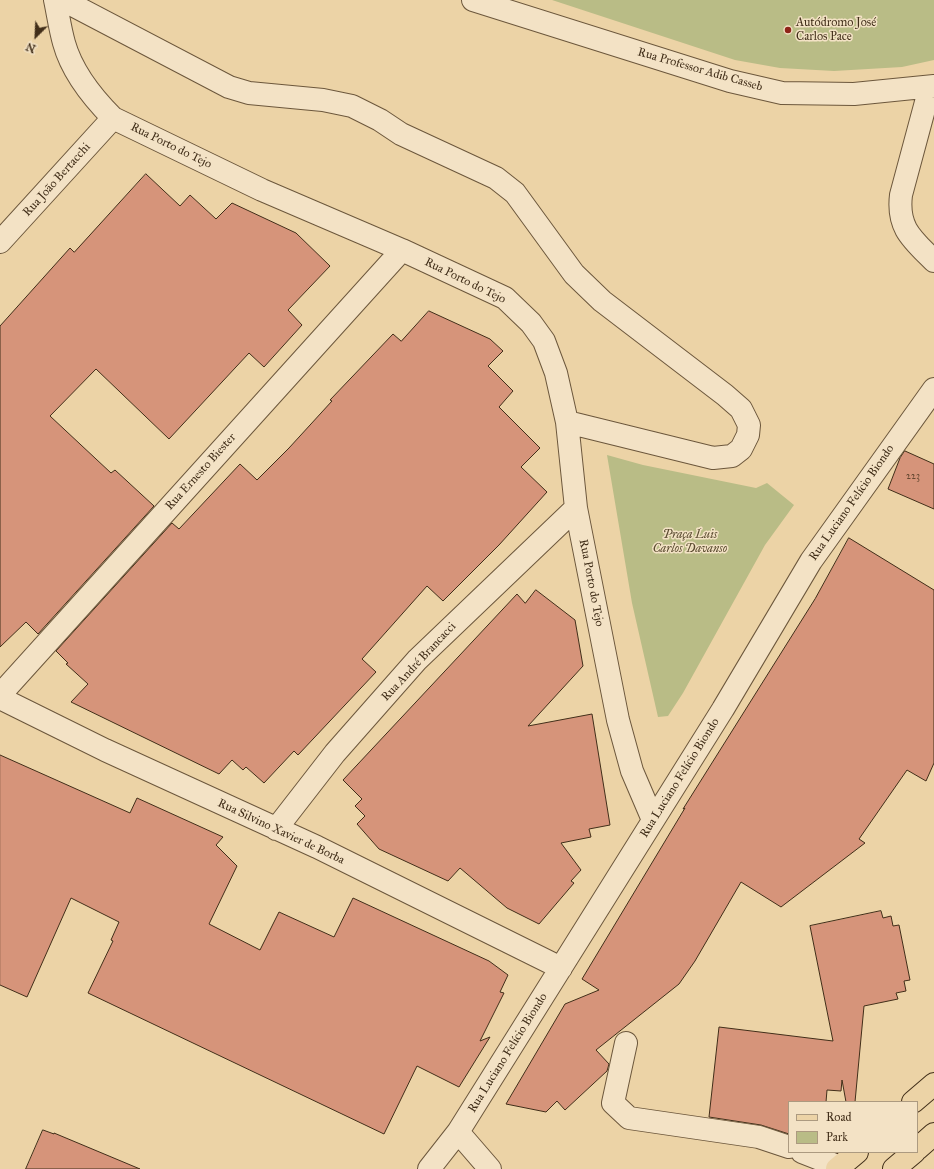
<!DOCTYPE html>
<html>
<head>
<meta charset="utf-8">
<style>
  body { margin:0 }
  #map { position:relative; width:934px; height:1169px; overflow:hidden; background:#ecd3a6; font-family:"IM FELL Great Primer",serif }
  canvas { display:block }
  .legend { position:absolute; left:788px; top:1101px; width:130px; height:52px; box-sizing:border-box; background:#f3e2c5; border:1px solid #ac9a80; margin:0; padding:5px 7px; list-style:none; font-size:12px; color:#412e19 }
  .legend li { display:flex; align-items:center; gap:8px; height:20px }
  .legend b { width:20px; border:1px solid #ac9a80 }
  .north { position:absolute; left:16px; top:16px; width:40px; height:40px; -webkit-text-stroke:3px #f3e2c5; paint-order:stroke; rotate:204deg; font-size:11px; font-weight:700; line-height:16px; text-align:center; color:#412e19 }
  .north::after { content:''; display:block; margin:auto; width:14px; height:18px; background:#412e19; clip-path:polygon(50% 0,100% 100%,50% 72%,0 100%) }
</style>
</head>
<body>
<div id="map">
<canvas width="934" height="1169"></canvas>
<ul class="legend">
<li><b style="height:5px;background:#ecd3a6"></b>Road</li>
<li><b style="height:11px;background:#b9bc86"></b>Park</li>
</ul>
<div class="north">N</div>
</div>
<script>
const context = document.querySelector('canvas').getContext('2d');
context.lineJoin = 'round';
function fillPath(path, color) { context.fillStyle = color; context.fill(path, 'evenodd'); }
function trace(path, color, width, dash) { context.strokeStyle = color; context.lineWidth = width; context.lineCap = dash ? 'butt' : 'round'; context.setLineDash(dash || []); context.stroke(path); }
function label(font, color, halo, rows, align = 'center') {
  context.font = font + ' "IM FELL Great Primer",serif'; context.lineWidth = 3; context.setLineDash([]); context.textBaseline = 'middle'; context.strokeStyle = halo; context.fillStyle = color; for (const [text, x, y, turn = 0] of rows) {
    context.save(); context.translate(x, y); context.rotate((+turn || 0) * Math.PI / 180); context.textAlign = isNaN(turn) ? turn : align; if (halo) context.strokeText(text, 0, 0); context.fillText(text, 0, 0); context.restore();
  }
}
fillPath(new Path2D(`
  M552 0H934V60L902 67 834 71 780 68 735 60Z
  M607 455 643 465 756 488 767 483 794 505 765 545 683 693 668 716 658 717 632 603Z`), '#b9bc86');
const building = new Path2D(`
  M146 174 180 206 190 195 216 219 232 203 296 233 330 266 288 310 302 325 264 367 249 353 169 439 96 369 50 416 111 473 115 470 154 506 38 634 26 622 0 647V326L70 248 74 252Z
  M429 311 490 339 503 351 488 366 513 391 499 407 540 448 521 467 547 492 499 545 443 601 427 586 362 659 376 672 298 755 294 751 264 783 246 767 243 770 232 760 219 774 71 702 88 684 66 664 68 663 56 651 172 523 179 529 240 464 257 480 289 448 332 401 330 400 393 334 401 341Z
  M905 451 934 464V509L888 489 900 458Z
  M849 538 934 590V763L926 781 907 770 859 839 865 843 781 907 741 882 695 961 679 984 596 1050 609 1064 607 1071 565 1110 557 1101 546 1112 506 1104 565 1004 599 990 582 979 685 808 683 809 815 599Z
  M536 590 575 620 583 666 528 726 592 714 610 825 589 829 591 837 561 843 581 870 571 881 574 883 539 924 507 908 460 868 448 881 379 849 357 824 365 816 355 806 362 799 343 780 517 594 525 603Z
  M0 755 130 813 137 798 223 837 216 845 237 866 209 924 260 950 279 912 334 937 353 898 489 961 508 975 500 992 504 993 480 1041 490 1037 459 1087 417 1066 384 1134 88 993 113 941 111 940 119 922 71 898 27 997 0 985Z
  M881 911 883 918 891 916 893 926 899 925 910 980 904 981 906 991 896 993 898 999 864 1006 855 1102H846L842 1080 841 1091 827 1090 826 1102H789V1134L761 1125 709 1117 719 1027 833 1041 810 926Z
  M43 1130 54 1134V1133L140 1169H26Z`);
fillPath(building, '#d6947a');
trace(building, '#412e19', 1);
const minor = new Path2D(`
  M55 0C58 14 60 29 64 43 72 72 92 97 113 118L262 190 402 250 505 298 531 323 544 341 556 373 567 422 576 508 618 720 632 771 653 820
  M63 0 229 87 249 93 323 100 352 106 380 120 401 134 496 178 515 193 574 274 602 301 725 395 741 409 749 425 748 435 741 449 732 456 713 458 567 422
  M473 0 730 81 782 93 854 94 934 86
  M930 87 901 195C897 228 912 239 934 261
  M0 242 113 118
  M0 695 402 250
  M0 698 105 750 317 847 561 968
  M276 829 335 753 417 660 576 508
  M626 1043 613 1103 629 1118 759 1137 789 1147
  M458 1132 490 1169
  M802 1152 840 1167
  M429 1169 458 1132 723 709 811 561 934 389`);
const major = new Path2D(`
  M913 1102 934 1084
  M917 1149 934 1134
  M837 1169 857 1152
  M894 1169 914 1152`);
trace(minor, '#6c573c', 24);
trace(major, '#412e19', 24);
trace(minor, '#f3e2c5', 22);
trace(major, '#ecd3a6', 22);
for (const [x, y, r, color] of [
  [788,30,4,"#8f2418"]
]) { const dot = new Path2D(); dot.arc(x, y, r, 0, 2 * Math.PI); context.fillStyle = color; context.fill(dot); trace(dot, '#f3e2c5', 1.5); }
label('10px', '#664831', null, [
  ["223",913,477]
]);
label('12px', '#412e19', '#f3e2c5', [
  ["Autódromo José",796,23],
  ["Carlos Pace",796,37]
], 'left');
label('12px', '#412e19', '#f3e2c5', [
  ["Rua Professor Adib Casseb",700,70,16],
  ["Rua Porto do Tejo",171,146,26],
  ["Rua João Bertacchi",57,180,-48],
  ["Rua Porto do Tejo",465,281,26],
  ["Rua Ernesto Biester",201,472,-48],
  ["Rua Luciano Felício Biondo",852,503,-55],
  ["Rua Porto do Tejo",591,583,79],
  ["Rua André Brancacci",419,662,-47],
  ["Rua Luciano Felício Biondo",680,778,-58],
  ["Rua Silvino Xavier de Borba",281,832,25],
  ["Rua Luciano Felício Biondo",508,1053,-58]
]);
label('italic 12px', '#594a2f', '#f3e2c5', [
  ["Praça Luis",690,535],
  ["Carlos Davanso",690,549]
]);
</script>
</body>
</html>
